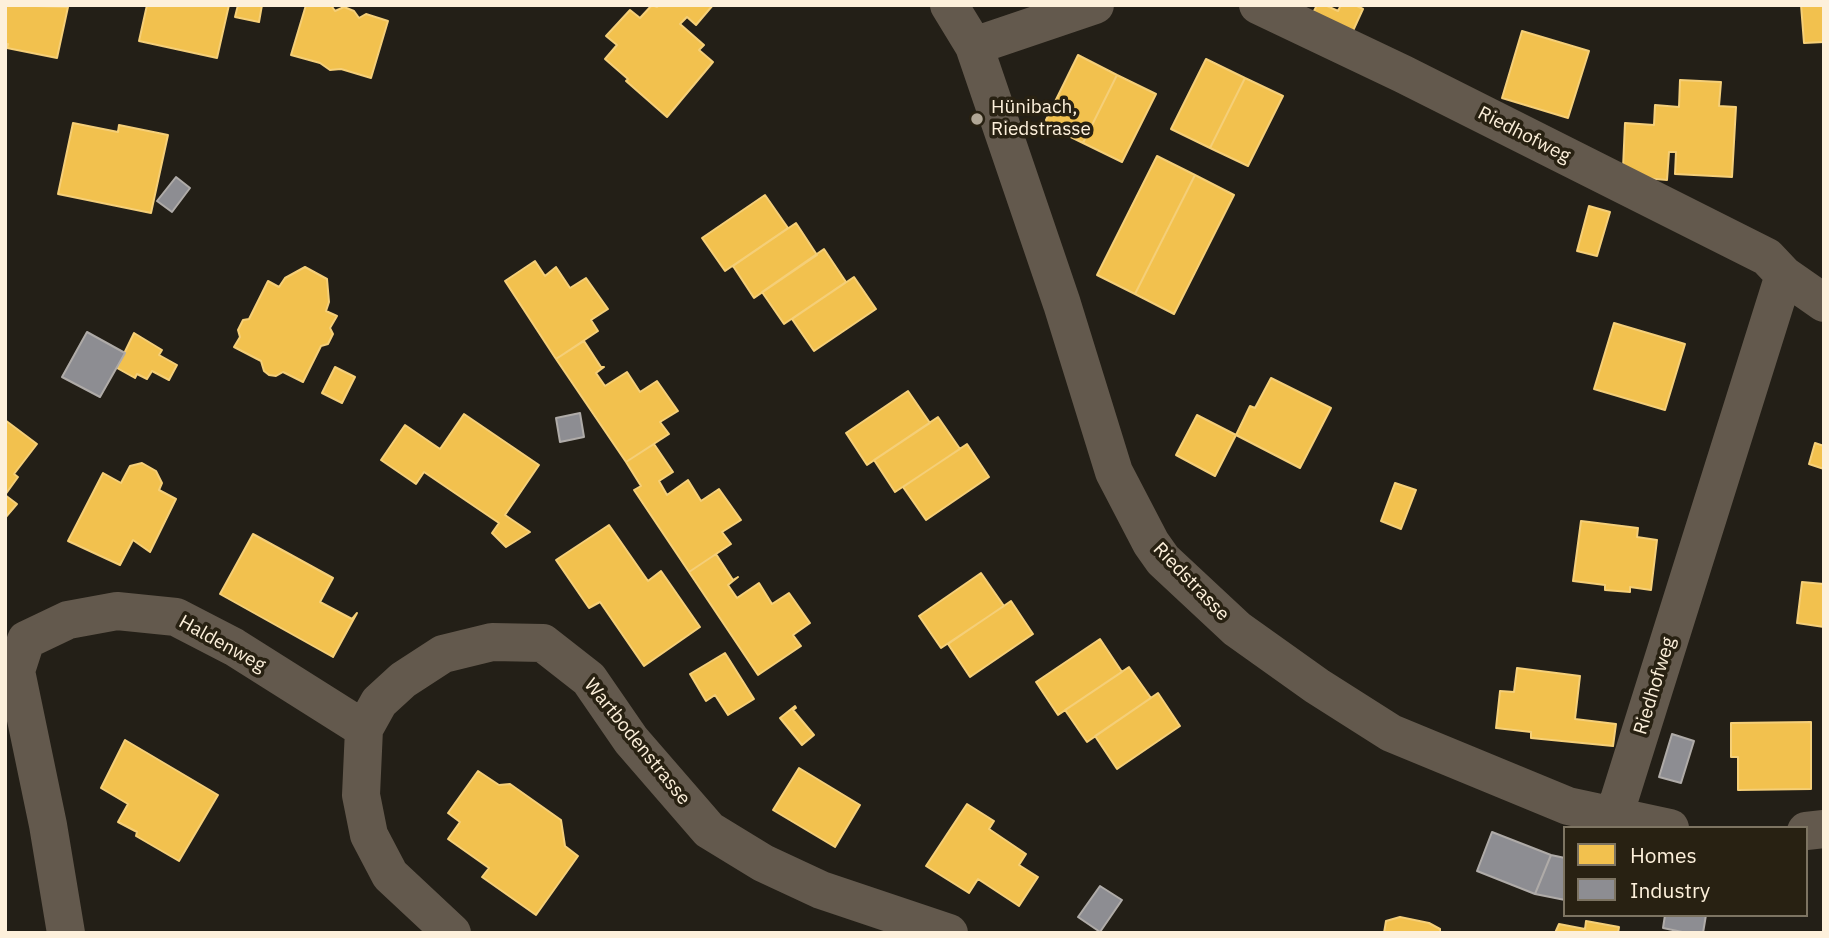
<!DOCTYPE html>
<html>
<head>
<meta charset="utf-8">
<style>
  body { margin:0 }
  #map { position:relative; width:1829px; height:938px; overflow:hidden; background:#231f17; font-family:"IBM Plex Sans",sans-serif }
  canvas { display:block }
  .frame { position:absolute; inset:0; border:7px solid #fdf0db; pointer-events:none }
  .legend { position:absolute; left:1563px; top:826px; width:245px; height:91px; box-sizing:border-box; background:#282112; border:2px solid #7d7462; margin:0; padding:9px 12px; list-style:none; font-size:21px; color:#fdf0db }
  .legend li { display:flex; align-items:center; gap:14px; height:35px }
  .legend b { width:35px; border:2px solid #7d7462 }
</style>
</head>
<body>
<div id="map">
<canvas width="1829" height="938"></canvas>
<div class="frame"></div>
<ul class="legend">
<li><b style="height:19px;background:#f2c14e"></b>Homes</li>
<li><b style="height:19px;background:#8d8d92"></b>Industry</li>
</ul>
</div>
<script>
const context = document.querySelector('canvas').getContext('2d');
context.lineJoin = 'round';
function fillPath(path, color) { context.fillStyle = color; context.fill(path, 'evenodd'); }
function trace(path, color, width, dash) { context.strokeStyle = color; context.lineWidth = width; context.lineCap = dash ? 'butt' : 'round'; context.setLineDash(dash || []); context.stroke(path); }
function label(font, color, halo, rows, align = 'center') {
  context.font = font + ' "IBM Plex Sans",sans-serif'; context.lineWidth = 7; context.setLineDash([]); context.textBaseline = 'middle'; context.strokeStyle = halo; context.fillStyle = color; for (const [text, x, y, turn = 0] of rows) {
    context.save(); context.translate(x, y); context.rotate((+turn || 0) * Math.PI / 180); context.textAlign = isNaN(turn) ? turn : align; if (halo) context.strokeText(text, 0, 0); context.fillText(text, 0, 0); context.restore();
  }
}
const homes = new Path2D(`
  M5 5 68 7 57 58 7 48 8 44H5Z
  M147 5H229L217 58 139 41Z
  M238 5H262L259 22 235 17Z
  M306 5H331L335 11 344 7 354 11 359 18 366 14 388 21 371 78 341 69 330 70 320 63 291 55Z
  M652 5 657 7 659 5H713L696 25 687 17 680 24 704 45 699 50 713 62 667 117 626 81 628 79 605 59 617 45 606 36 630 10 640 18Z
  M1317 5H1325L1338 11 1341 5H1355L1363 9 1352 33 1312 15Z
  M1801 5H1824V42L1804 43Z
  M1522 31 1589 51 1568 118 1502 98Z
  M1078 55 1117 75 1083 143 1044 124Z
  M1206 59 1245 78 1210 148 1171 129Z
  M1117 75 1156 94 1122 162 1083 143Z
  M1245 78 1283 96 1248 166 1210 148Z
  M1680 80 1721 82 1719 106 1736 107 1732 177 1675 174 1676 152H1669L1667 180 1645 178 1623 168 1625 123 1654 125 1655 105 1679 107Z
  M73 123 118 132 119 125 168 135 151 213 58 194Z
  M1157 156 1195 175 1135 294 1097 275Z
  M1195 175 1234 195 1174 314 1135 294Z
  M765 195 788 228 725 271 702 238Z
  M1589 206 1610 212 1597 256 1577 251Z
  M796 223 817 255 754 298 733 266Z
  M824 249 846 282 784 324 762 292Z
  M535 261 545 276 556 267 570 288 586 278 608 309 591 320 598 331 556 359 505 281Z
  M305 267 327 279 329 302 326 311 337 316 330 328 333 334 328 344 321 346 303 382 283 372 276 376 269 375 264 371 261 361 234 347 240 337 238 330 243 320 249 319 268 281 279 287 285 278Z
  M854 277 876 309 814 351 792 319Z
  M1614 323 1685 344 1665 410 1594 389Z
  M134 333 162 350 159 355 177 365 169 380 152 371 147 379 137 374 135 378 117 368Z
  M584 341 601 367H604L596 373 605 386 627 372 640 392 657 381 678 411 660 422 669 434 626 462 556 359Z
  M335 367 355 377 342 403 322 393Z
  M1271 378 1331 408 1300 468 1236 435 1250 406 1255 408Z
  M908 391 930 423 867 465 846 433Z
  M464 414 539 465 505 515 530 532 506 547 492 533 499 523 424 472 416 484 381 460 405 425 440 449Z
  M1197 415 1236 435 1215 476 1176 455Z
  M938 417 960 449 895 492 874 460Z
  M5 420 37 444 14 474 18 477 5 495Z
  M1815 443 1824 446V469L1809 464Z
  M654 444 673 472 659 481 667 495 688 480 701 501 719 489 741 520 722 532 731 544 689 572 634 490 641 486 626 462Z
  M967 444 989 477 926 520 903 487Z
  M142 463 156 471 162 483 159 490 176 499 150 552 133 540 120 565 68 541 103 473 121 483 130 466Z
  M1395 483 1416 490 1401 529 1381 521Z
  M5 495 17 504 5 518Z
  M1581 521 1638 528 1637 537 1657 540 1651 590 1630 587V592L1605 590V585L1573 581Z
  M609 525 648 581 661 571 700 627 644 666 600 602 589 608 556 560Z
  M253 534 333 578 320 602 352 619 357 613 333 657 220 594Z
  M716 554 733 580 738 577 728 585 737 598 759 583 772 604 789 593 810 623 793 635 801 646 758 675 689 572Z
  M981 573 1004 606 941 648 919 616Z
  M1802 582 1824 584V627L1797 623Z
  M1011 601 1033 634 970 677 948 644Z
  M1100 639 1122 672 1058 715 1036 682Z
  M725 653 754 699 728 715 715 695 706 701 690 674Z
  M1129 667 1151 698 1087 742 1065 710Z
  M1517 668 1580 676 1575 719 1616 724 1613 746 1531 738V732L1496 728 1500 691 1514 692Z
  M1158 693 1180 726 1117 769 1095 736Z
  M795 706 796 708 793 710 814 735 802 745 780 718Z
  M1811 722V789L1738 790V757H1731V723Z
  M125 740 218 795 179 861 136 836 137 832 118 822 128 804 101 788Z
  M799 768 860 805 835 847 773 810Z
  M478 771 499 785 510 784 561 820 565 846 578 856 536 915 482 877 489 868 448 839 460 822 448 813Z
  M967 804 994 821 989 829 1026 854 1019 865 1038 877 1019 906 978 879 969 893 926 866Z
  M1400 917 1429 923 1440 929V933H1384L1386 921Z
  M1586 921 1619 927 1618 933H1555L1559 924 1585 929Z`);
fillPath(homes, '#f2c14e');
trace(homes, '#f5cf78', 2);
const industry = new Path2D(`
  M176 177 190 188 172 212 157 201Z
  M87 332 125 353 100 397 62 377Z
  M580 413 584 437 560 442 556 418Z
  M1672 734 1694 741 1681 783 1659 777Z
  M1492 832 1551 855 1535 894 1477 871Z
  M1551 855 1565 858V900L1535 894Z
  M1100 886 1122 900 1100 932 1078 917Z
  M1665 915H1706L1703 933H1687L1663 928Z`);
fillPath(industry, '#8d8d92');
trace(industry, '#afaba8', 2);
trace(new Path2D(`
  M949 5 974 46 1062 304 1114 472 1151 543 1163 560 1237 629 1317 686 1391 733 1568 806 1670 828
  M1258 5 1403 74 1767 257 1784 275 1824 303
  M974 46 1095 5
  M1614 816 1784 275
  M1806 831 1824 829
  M66 933 48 825 16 671 26 640 68 620 117 611 176 617 234 647 364 729
  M452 933 390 875 369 835 361 795 364 729 379 702 403 680 443 654 492 642 543 643 589 679 631 740 709 830 763 863 821 890 949 933`), '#63594d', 38);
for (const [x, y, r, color] of [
  [977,119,7,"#b1a796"]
]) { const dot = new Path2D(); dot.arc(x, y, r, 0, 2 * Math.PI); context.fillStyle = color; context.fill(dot); trace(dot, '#282112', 2.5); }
label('19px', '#fdf0db', '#282112', [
  ["Hünibach,",991,108],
  ["Riedstrasse",991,130]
], 'left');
label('19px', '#fdf0db', '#282112', [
  ["Riedhofweg",1524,135,27],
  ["Riedstrasse",1191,582,46],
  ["Haldenweg",222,644,29],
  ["Riedhofweg",1655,686,-73],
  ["Wartbodenstrasse",637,742,51]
]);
</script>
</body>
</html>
